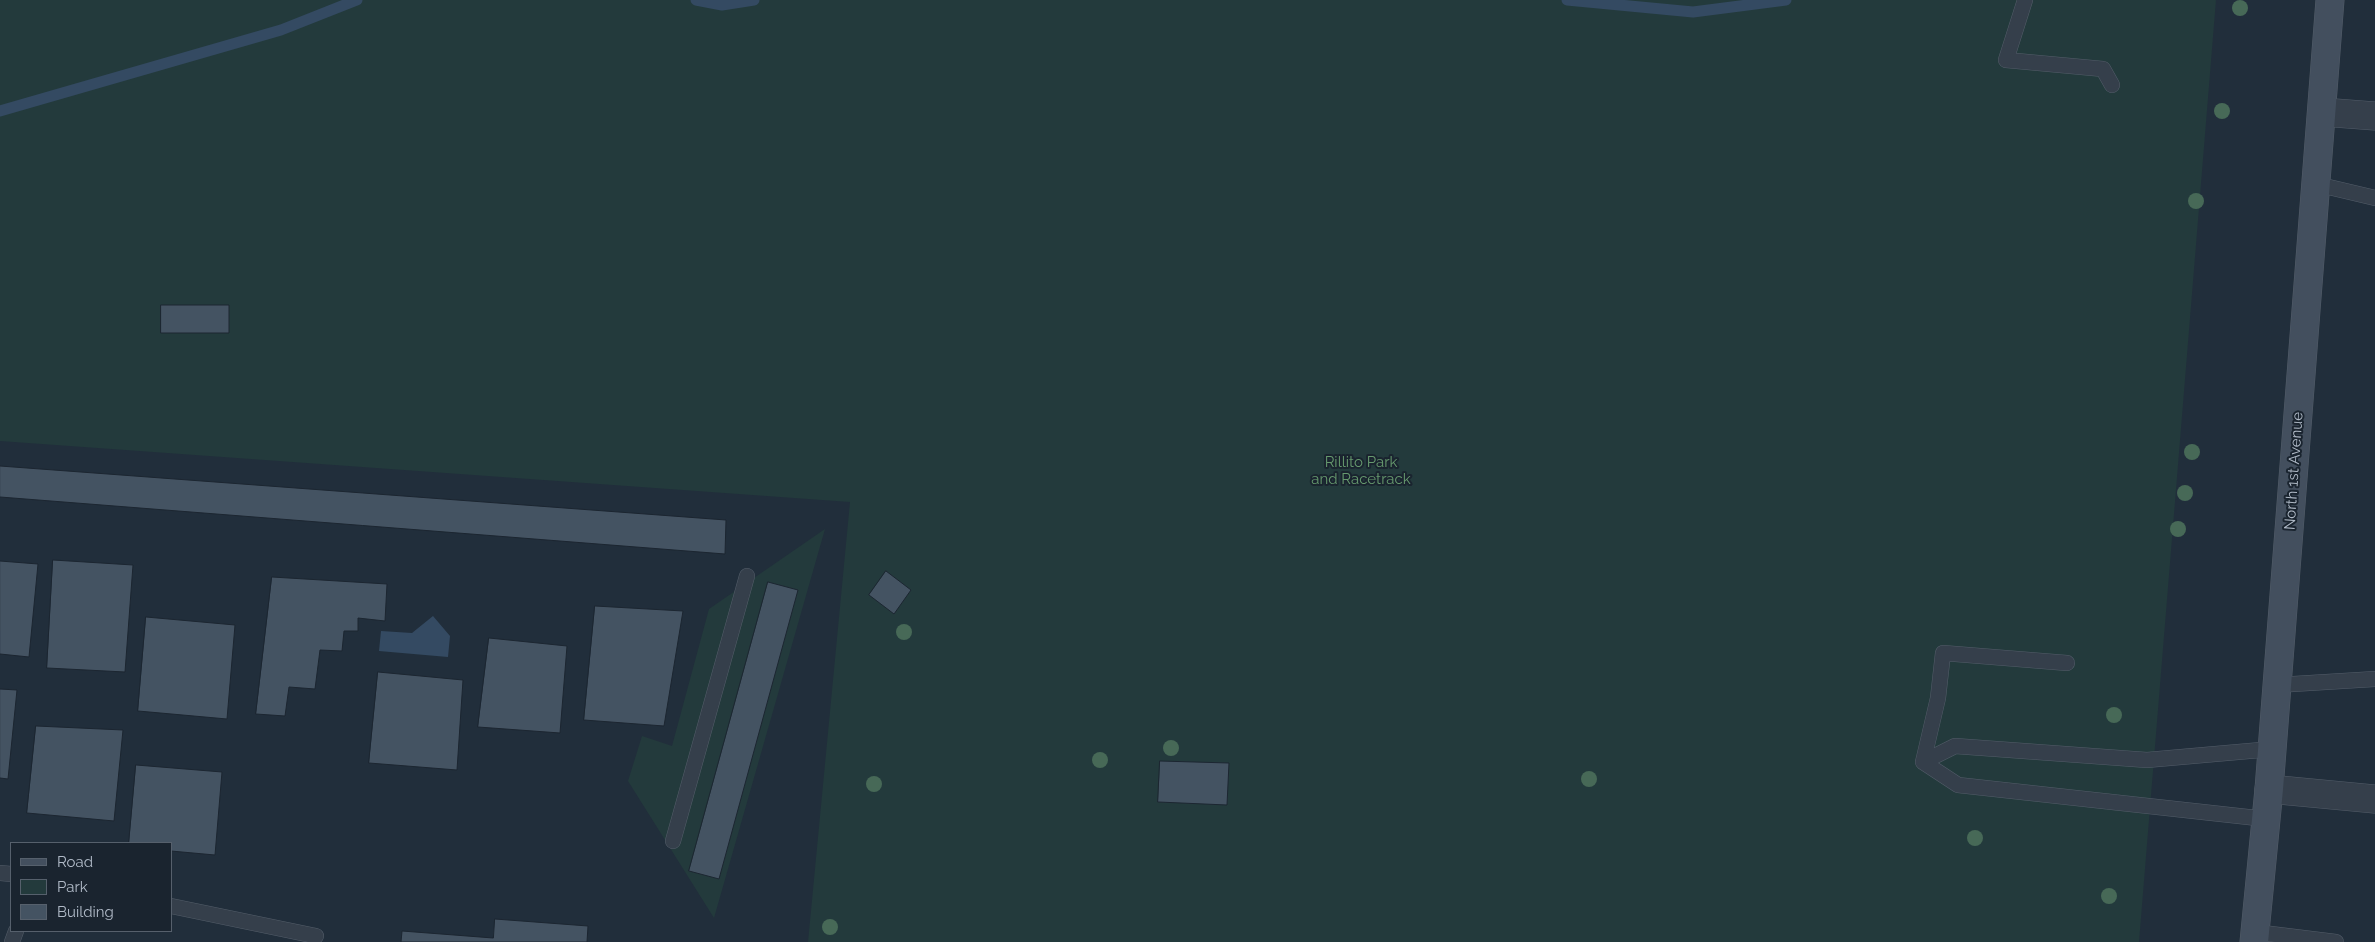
<!DOCTYPE html>
<html>
<head>
<meta charset="utf-8">
<style>
  body { margin:0 }
  #map { position:relative; width:2375px; height:942px; overflow:hidden; background:#212e3b; font-family:Raleway,sans-serif }
  canvas { display:block }
  .legend { position:absolute; left:10px; top:842px; width:162px; height:90px; box-sizing:border-box; background:#1a242f; border:1px solid #56606c; margin:0; padding:6px 9px; list-style:none; font-size:15px; color:#b0bac7 }
  .legend li { display:flex; align-items:center; gap:10px; height:25px }
  .legend b { width:25px; border:1px solid #56606c }
</style>
</head>
<body>
<div id="map">
<canvas width="2375" height="942"></canvas>
<ul class="legend">
<li><b style="height:6px;background:#434f5e"></b>Road</li>
<li><b style="height:14px;background:#233a3c"></b>Park</li>
<li><b style="height:14px;background:#445362"></b>Building</li>
</ul>
</div>
<script>
const context = document.querySelector('canvas').getContext('2d');
context.lineJoin = 'round';
function fillPath(path, color) { context.fillStyle = color; context.fill(path, 'evenodd'); }
function trace(path, color, width, dash) { context.strokeStyle = color; context.lineWidth = width; context.lineCap = dash ? 'butt' : 'round'; context.setLineDash(dash || []); context.stroke(path); }
function label(font, color, halo, rows, align = 'center') {
  context.font = font + ' Raleway,sans-serif'; context.lineWidth = 4; context.setLineDash([]); context.textBaseline = 'middle'; context.strokeStyle = halo; context.fillStyle = color; for (const [text, x, y, turn = 0] of rows) {
    context.save(); context.translate(x, y); context.rotate((+turn || 0) * Math.PI / 180); context.textAlign = isNaN(turn) ? turn : align; if (halo) context.strokeText(text, 0, 0); context.fillText(text, 0, 0); context.restore();
  }
}
fillPath(new Path2D(`
  M0 0H2216L2139 942H808L850 502 0 441Z
  M825 529 714 918 628 781 642 736 672 746 709 609Z`), '#233a3c');
fillPath(new Path2D(`
  M433 616 450 636 448 657 379 651 381 631 412 633Z`), '#344a62');
trace(new Path2D(`
  M696 0 722 5 754 0
  M1567 0 1693 12 1786 0
  M0 111 281 30 357 0`), '#344a62', 11);
const building = new Path2D(`
  M161 305H229V333H161Z
  M0 466 726 520 725 554 0 497Z
  M53 560 133 565 125 672 47 668Z
  M0 561 38 564 29 657 0 654Z
  M886 571 911 590 894 614 869 595Z
  M272 577 387 584 385 621 358 618V631H344L342 651 320 650 315 689 289 687 285 716 256 714Z
  M768 582 798 590 719 879 689 871Z
  M595 606 683 611 664 726 584 720Z
  M146 617 235 625 227 719 138 711Z
  M489 638 567 646 560 733 478 727Z
  M378 672 463 680 457 770 369 763Z
  M0 689 17 690 8 779 0 778Z
  M36 726 123 730 114 821 27 813Z
  M1160 761 1229 763 1227 805 1158 802Z
  M136 765 222 772 215 855 171 851V843H129Z
  M495 919 588 926 587 942H401L402 931 493 938Z`);
fillPath(building, '#445362');
trace(building, '#1c2631', 1);
const lane = new Path2D(`
  M2025 0 2006 60 2103 69 2112 85
  M2316 184 2375 198
  M2277 685 2375 679
  M1923 762 1938 698 1943 653 2067 663
  M2266 819 1958 785 1923 762 1955 746 2147 760 2272 749
  M673 841 747 576
  M0 873 11 874
  M171 906 316 936
  M2255 932 2336 942
  M12 942 16 931`);
const street = new Path2D(`
  M2322 112 2375 116
  M2269 789 2375 799`);
const secondary = new Path2D(`
  M2254 942 2269 789 2330 0`);
trace(lane, '#535d69', 16);
trace(street, '#535d69', 29);
trace(secondary, '#535d69', 29);
trace(lane, '#353f4b', 15);
trace(street, '#353f4b', 28);
trace(secondary, '#434f5e', 28);
context.fillStyle = '#476957';
for (const [x, y] of [
  [2240,8],
  [2222,111],
  [2196,201],
  [2192,452],
  [2185,493],
  [2178,529],
  [904,632],
  [2114,715],
  [1171,748],
  [1100,760],
  [1589,779],
  [874,784],
  [1975,838],
  [2109,896],
  [830,927]
]) { context.beginPath(); context.arc(x, y, 8, 0, 2 * Math.PI); context.fill(); }
label('15px', '#66996e', '#1a242f', [
  ["Rillito Park",1361,462],
  ["and Racetrack",1361,479]
]);
label('15px', '#b0bac7', '#1a242f', [
  ["North 1st Avenue",2294,471,-86]
]);
</script>
</body>
</html>
